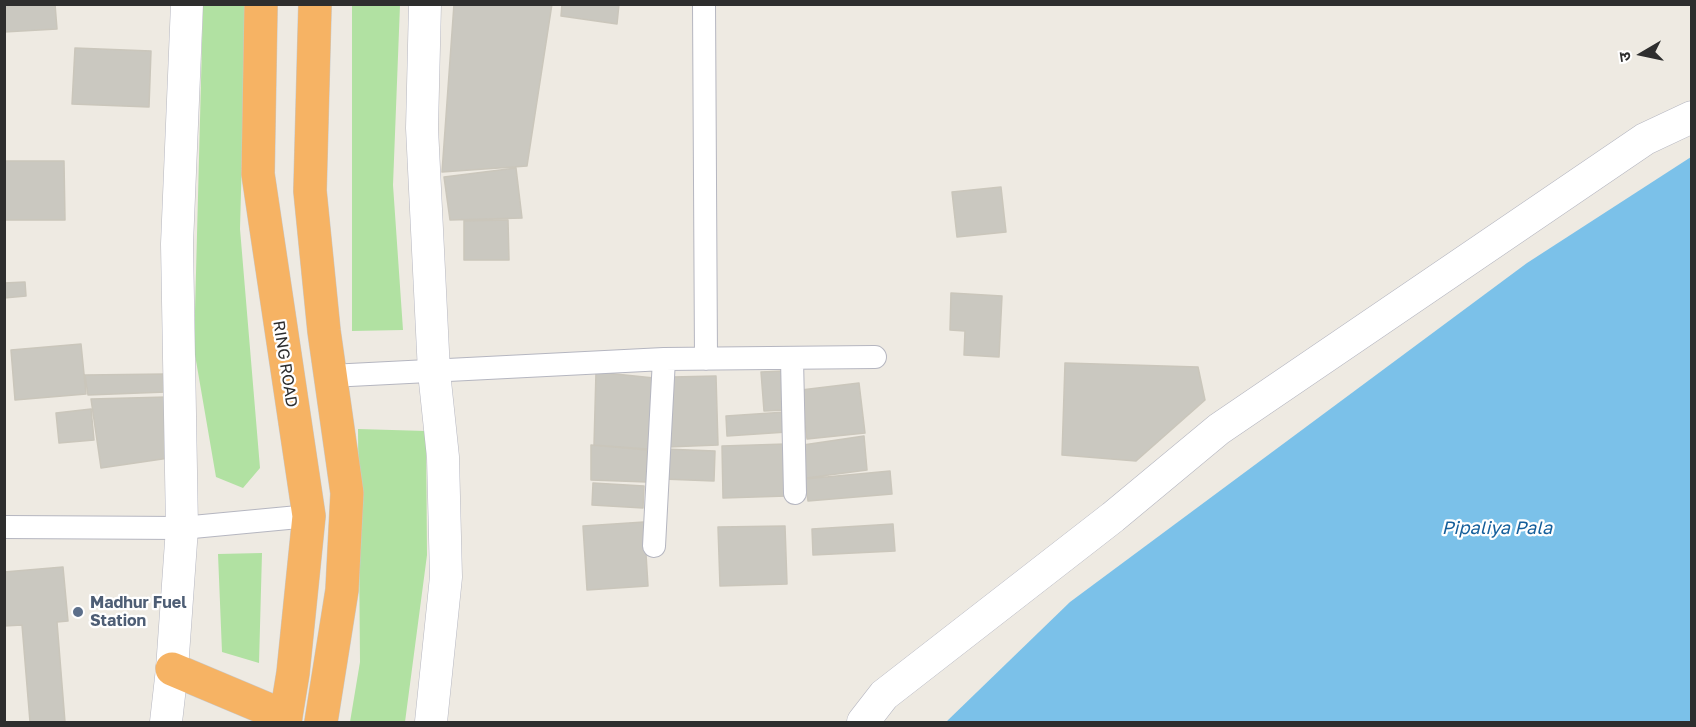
<!DOCTYPE html>
<html>
<head>
<meta charset="utf-8">
<style>
  body { margin:0 }
  #map { position:relative; width:1696px; height:727px; overflow:hidden; background:#eeeae2; font-family:"Golos Text","Noto Sans Devanagari",sans-serif }
  canvas { display:block }
  .frame { position:absolute; inset:0; border:6px solid #2e2e2e; pointer-events:none }
  .north { position:absolute; left:1612px; top:24px; width:60px; height:60px; -webkit-text-stroke:4px #fff; paint-order:stroke; rotate:261deg; font-size:16px; font-weight:700; line-height:24px; text-align:center; color:#2e2e2e }
  .north::after { content:''; display:block; margin:auto; width:21px; height:27px; background:#2e2e2e; clip-path:polygon(50% 0,100% 100%,50% 72%,0 100%) }
</style>
</head>
<body>
<div id="map">
<canvas width="1696" height="727"></canvas>
<div class="frame"></div>
<div class="north">उ</div>
</div>
<script>
const context = document.querySelector('canvas').getContext('2d');
context.lineJoin = 'round';
function fillPath(path, color) { context.fillStyle = color; context.fill(path, 'evenodd'); }
function trace(path, color, width, dash) { context.strokeStyle = color; context.lineWidth = width; context.lineCap = dash ? 'butt' : 'round'; context.setLineDash(dash || []); context.stroke(path); }
function label(font, color, halo, rows, align = 'center') {
  context.font = font + ' "Golos Text",sans-serif'; context.lineWidth = 4.5; context.setLineDash([]); context.textBaseline = 'middle'; context.strokeStyle = halo; context.fillStyle = color; for (const [text, x, y, turn = 0] of rows) {
    context.save(); context.translate(x, y); context.rotate((+turn || 0) * Math.PI / 180); context.textAlign = isNaN(turn) ? turn : align; if (halo) context.strokeText(text, 0, 0); context.fillText(text, 0, 0); context.restore();
  }
}
fillPath(new Path2D(`
  M203 5H246L240 229 260 468 243 488 216 477 194 349Z
  M352 5H400L393 185 403 330 352 331Z
  M358 429 426 431 427 555 405 722H350L360 662Z
  M262 553 259 663 222 652 218 554Z`), '#b1e1a2');
fillPath(new Path2D(`
  M1691 157V722H946L1070 602 1527 263Z`), '#7bc1e9');
const building = new Path2D(`
  M4 4H55L57 29 4 32Z
  M454 4H552L527 166 442 172Z
  M562 4H619L617 24 561 16Z
  M75 48 151 51 149 107 72 104Z
  M4 161H64L65 220H4Z
  M516 168 522 218 450 220 444 177Z
  M1001 187 1006 232 957 237 952 192Z
  M508 220 509 260H464V221Z
  M25 282 26 296 4 298V283Z
  M951 293 1002 296 999 357 964 355 965 331 950 330Z
  M81 344 86 394 15 400 11 350Z
  M1065 363 1198 367 1205 400 1136 461 1062 455Z
  M783 371 786 410 764 411 761 372Z
  M596 372 654 378 648 449 594 445Z
  M166 374V392L88 395 85 375Z
  M716 376 718 445 667 447 672 377Z
  M859 383 865 433 807 439 801 390Z
  M167 397 176 457 101 468 91 399Z
  M91 409 94 440 59 443 56 413Z
  M786 412 787 432 727 436 726 416Z
  M864 436 867 470 806 478 803 445Z
  M786 444 787 496 723 498 722 446Z
  M591 445 647 450V482L591 480Z
  M664 449 715 451 714 481 663 479Z
  M890 471 892 494 808 501 805 479Z
  M593 483 644 486 643 508 592 505Z
  M644 522 648 586 587 590 583 526Z
  M893 524 895 551 813 555 812 529Z
  M785 526 787 584 720 586 718 527Z
  M63 567 68 621 57 622 65 722H30L22 625 4 626V572Z`);
fillPath(building, '#cac8c0');
trace(building, '#cac6bb', 1.5);
const street = new Path2D(`
  M704 4 706 359
  M792 359 795 493
  M330 376 664 359 875 357
  M4 527 182 528 309 516
  M654 546 664 359`);
const secondary = new Path2D(`
  M425 4 422 128 434 372 443 457 446 577 431 722
  M166 722 172 669 182 528 177 244 187 4
  M863 722 884 695 1113 517 1219 429 1645 139 1692 117`);
const highway = new Path2D(`
  M261 4 258 174 309 516 293 673 285 722
  M315 4 310 191 324 331 347 493 342 590 321 722
  M172 669 286 717`);
trace(street, '#b5b6c0', 24);
trace(secondary, '#b5b6c0', 33);
trace(highway, '#c9c9c9', 34);
trace(street, '#fff', 22);
trace(secondary, '#fff', 32);
trace(highway, '#f6b364', 33);
for (const [x, y, r, color] of [
  [78,612,6,"#5c6f8a"]
]) { const dot = new Path2D(); dot.arc(x, y, r, 0, 2 * Math.PI); context.fillStyle = color; context.fill(dot); trace(dot, '#fff', 2); }
label('16px', '#2e2e2e', '#fff', [
  ["RING ROAD",285,364,81]
]);
label('bold 16px', '#4e5e75', '#fff', [
  ["Madhur Fuel",90,603],
  ["Station",90,621]
], 'left');
label('italic 18px', '#155f9b', '#fff', [
  ["Pipaliya Pala",1497,528]
]);
</script>
</body>
</html>
